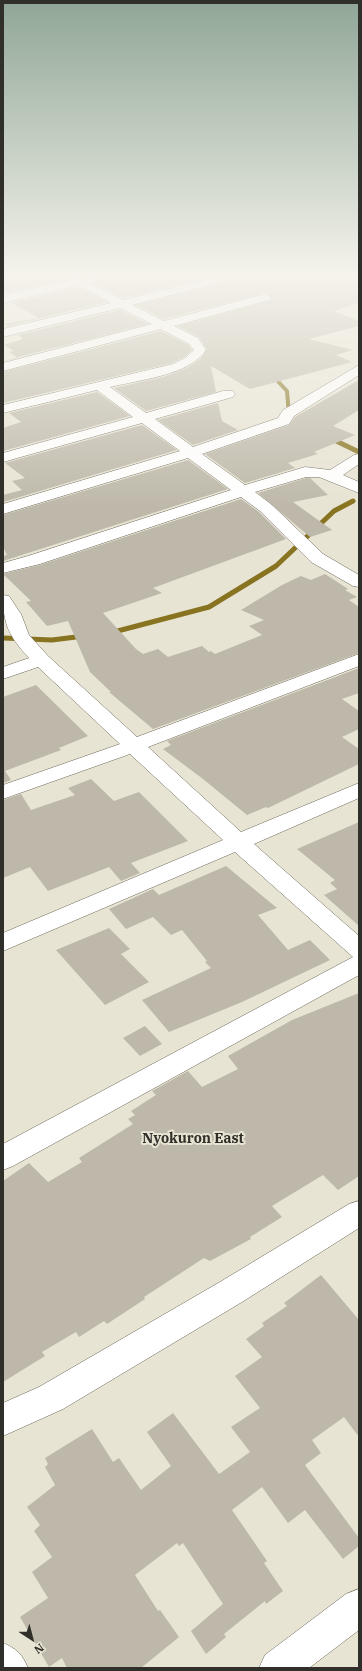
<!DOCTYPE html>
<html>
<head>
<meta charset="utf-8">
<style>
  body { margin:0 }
  #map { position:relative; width:362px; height:1671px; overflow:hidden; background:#e8e4d4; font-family:"IBM Plex Serif",serif }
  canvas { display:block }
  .frame { position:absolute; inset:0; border:4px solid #312f29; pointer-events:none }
  .north { position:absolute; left:12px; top:1619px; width:40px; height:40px; -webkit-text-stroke:3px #e8e4d4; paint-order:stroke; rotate:144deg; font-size:11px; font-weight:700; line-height:16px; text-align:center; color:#312f29 }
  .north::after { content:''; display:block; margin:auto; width:14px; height:18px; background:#312f29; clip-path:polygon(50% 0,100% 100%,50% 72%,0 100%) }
</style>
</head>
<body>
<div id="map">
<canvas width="362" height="1671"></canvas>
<div class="frame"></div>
<div class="north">N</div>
</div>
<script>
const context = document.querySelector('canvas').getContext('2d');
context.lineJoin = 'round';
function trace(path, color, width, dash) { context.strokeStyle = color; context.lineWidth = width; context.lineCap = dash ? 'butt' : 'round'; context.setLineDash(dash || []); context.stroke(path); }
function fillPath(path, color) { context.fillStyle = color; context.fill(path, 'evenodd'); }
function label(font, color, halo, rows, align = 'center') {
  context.font = font + ' "IBM Plex Serif",serif'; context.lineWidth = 4; context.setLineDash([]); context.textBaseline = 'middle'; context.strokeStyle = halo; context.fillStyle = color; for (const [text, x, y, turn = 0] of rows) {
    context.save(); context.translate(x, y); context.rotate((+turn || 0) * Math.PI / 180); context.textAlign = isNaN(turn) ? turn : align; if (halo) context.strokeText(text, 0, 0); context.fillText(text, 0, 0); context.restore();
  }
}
trace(new Path2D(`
  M273 376 287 391 289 415`), '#887420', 4);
trace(new Path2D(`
  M330 438 359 452
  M110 633 209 607 276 566 334 511 353 501
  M3 638 52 640 84 636`), '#887420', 5);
fillPath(new Path2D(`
  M8 274H57L64 280 3 293V281L11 280Z
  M120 274H359V303L334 311 359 321V326L309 339 353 350 336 355 352 362 250 389 211 366 216 392 146 411 114 388 163 377 189 367 200 359 207 349 199 337 178 326 269 301 272 298 265 293 164 319 136 305 226 282 229 279 222 275 123 298 94 283 117 277Z
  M78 287 107 302 8 326 5 324 39 318 11 303Z
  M120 310 148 324 3 361 18 358 9 352 14 351 4 345 23 339 18 335Z
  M161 331 188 345 192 350 184 357 172 363 3 403V372Z
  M359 380V410L333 426 355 435 314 452 318 454 288 463 295 468 245 483 205 454 289 425 295 417Z
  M97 392 130 416 3 451V428L21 422 9 413Z
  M218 403 222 421 238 430 193 445 158 420Z
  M142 425 177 450 3 502V495L22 490 12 481 25 478 5 463Z
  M188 460 228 489 3 561V556L7 555 3 547V515Z
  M306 478H310L328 495 293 502 332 530 310 537 258 493Z
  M241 499 259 512 286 539 153 588 162 593 103 613 136 649 143 654 158 649 168 657 202 646 209 652 211 651 215 654 262 635 249 626 264 620 241 610 282 585 301 576 311 580 325 574 348 589 345 590 357 597 349 600 359 607V653L153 729 109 692H111L90 672 68 621 47 626 26 602 31 601 3 574 40 565Z
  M359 668V693L342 699 359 711V729L342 737 359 749V764L268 808 266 807 247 815 203 779 163 749 171 745 167 741Z
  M36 685 88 736 59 748 61 750 5 771 11 780 3 783V697Z
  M91 779 114 801 139 792 188 841 131 863 140 873 121 881 109 867 48 891 30 867 3 878V800L21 794 31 810 75 795 68 788Z
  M359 822V926L324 895 337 889 330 883 335 880 297 849Z
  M226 866 277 908 258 915 288 950 310 940 330 960 242 1002 169 1032 142 1000 211 968 205 962 207 961 182 930 171 935 153 917 126 929 109 909 153 889 159 895Z
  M109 928 130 949 121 954 149 982 105 1005 56 950Z
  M359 993V1176L338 1190 323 1175 272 1206 282 1217 250 1237 251 1239 210 1261 204 1258 144 1297 145 1299 107 1324 104 1321 79 1337 76 1332 42 1352 45 1356 3 1382V1181L29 1163 48 1182 82 1162 79 1158 133 1124 128 1119 135 1115 131 1111 156 1095 152 1091 188 1071 202 1087 238 1069 228 1056 292 1020Z
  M145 1026 162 1044 140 1056 123 1038Z
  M321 1275 359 1320V1437L344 1417 312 1440 321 1453 305 1465 359 1538V1546L343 1559 305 1510 288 1523 262 1487 232 1510 267 1561 264 1563 283 1591 266 1604 265 1601 224 1634 226 1637 206 1654 191 1631 223 1604 183 1543 179 1546 177 1543 135 1575 158 1611 160 1610 179 1637 141 1668H67L62 1658 49 1667 20 1617 48 1598 32 1572 52 1557 34 1531 40 1525 27 1507 55 1485 45 1467 48 1464 45 1458 92 1429 113 1462 119 1458 141 1490 171 1466 147 1432 173 1413 219 1474 250 1452 231 1427 260 1408 235 1376 262 1357 246 1339 264 1326 262 1323 287 1306 284 1303Z`), '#bdb8a9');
const minor = new Path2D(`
  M58 274H73L80 278 98 274H119L117 276 90 283 123 300 222 276 228 279 226 281 132 305 164 321 265 294 269 296 271 298 269 300 174 326 198 338 206 350C190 375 139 380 110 387L146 413 223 391H233L235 394 233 397 155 419 193 447 278 418 283 410 359 365V375L294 416 289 424 202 454 245 485 305 467 330 470 354 455 359 454V464L343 475 359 482V493L319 477H306L255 492 272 505 323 554 359 575V587L353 586 311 562 260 511 241 497 40 564 3 573V563L28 556 231 490 188 458 3 514V504L180 451 142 423 3 462V453L133 417 97 390 3 413V405L173 364 185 358 194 350 189 344 161 329 3 371V363L152 324 120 308 3 337V329L111 303 78 285 3 303V295L68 281Z
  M3 595 9 596 21 614 29 635 48 656 137 737 359 654V666L148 747 241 832 359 783V798L254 844 359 936V975L13 1166 3 1170V1144L353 957 235 852 3 951V933L223 840 130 754 3 799V785L120 744 38 667 3 679V667L29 658C9 636 3 625 3 595Z
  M359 1201V1228L242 1302 63 1409 3 1436V1403L39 1387 220 1282 349 1204Z
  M359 1589V1630L309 1668H259L265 1655 346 1594Z
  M3 1643C17 1649 22 1654 28 1668H3Z`);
trace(minor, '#696557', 1);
fillPath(minor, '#fff');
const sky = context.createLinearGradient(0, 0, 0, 508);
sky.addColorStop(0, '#90a696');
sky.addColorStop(0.54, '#f5f3ec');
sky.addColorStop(1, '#f5f3ec00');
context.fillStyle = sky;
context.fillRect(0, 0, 362, 508);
label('bold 14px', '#312f29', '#e8e4d4', [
  ["Nyokuron East",193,1139]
]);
</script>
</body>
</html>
